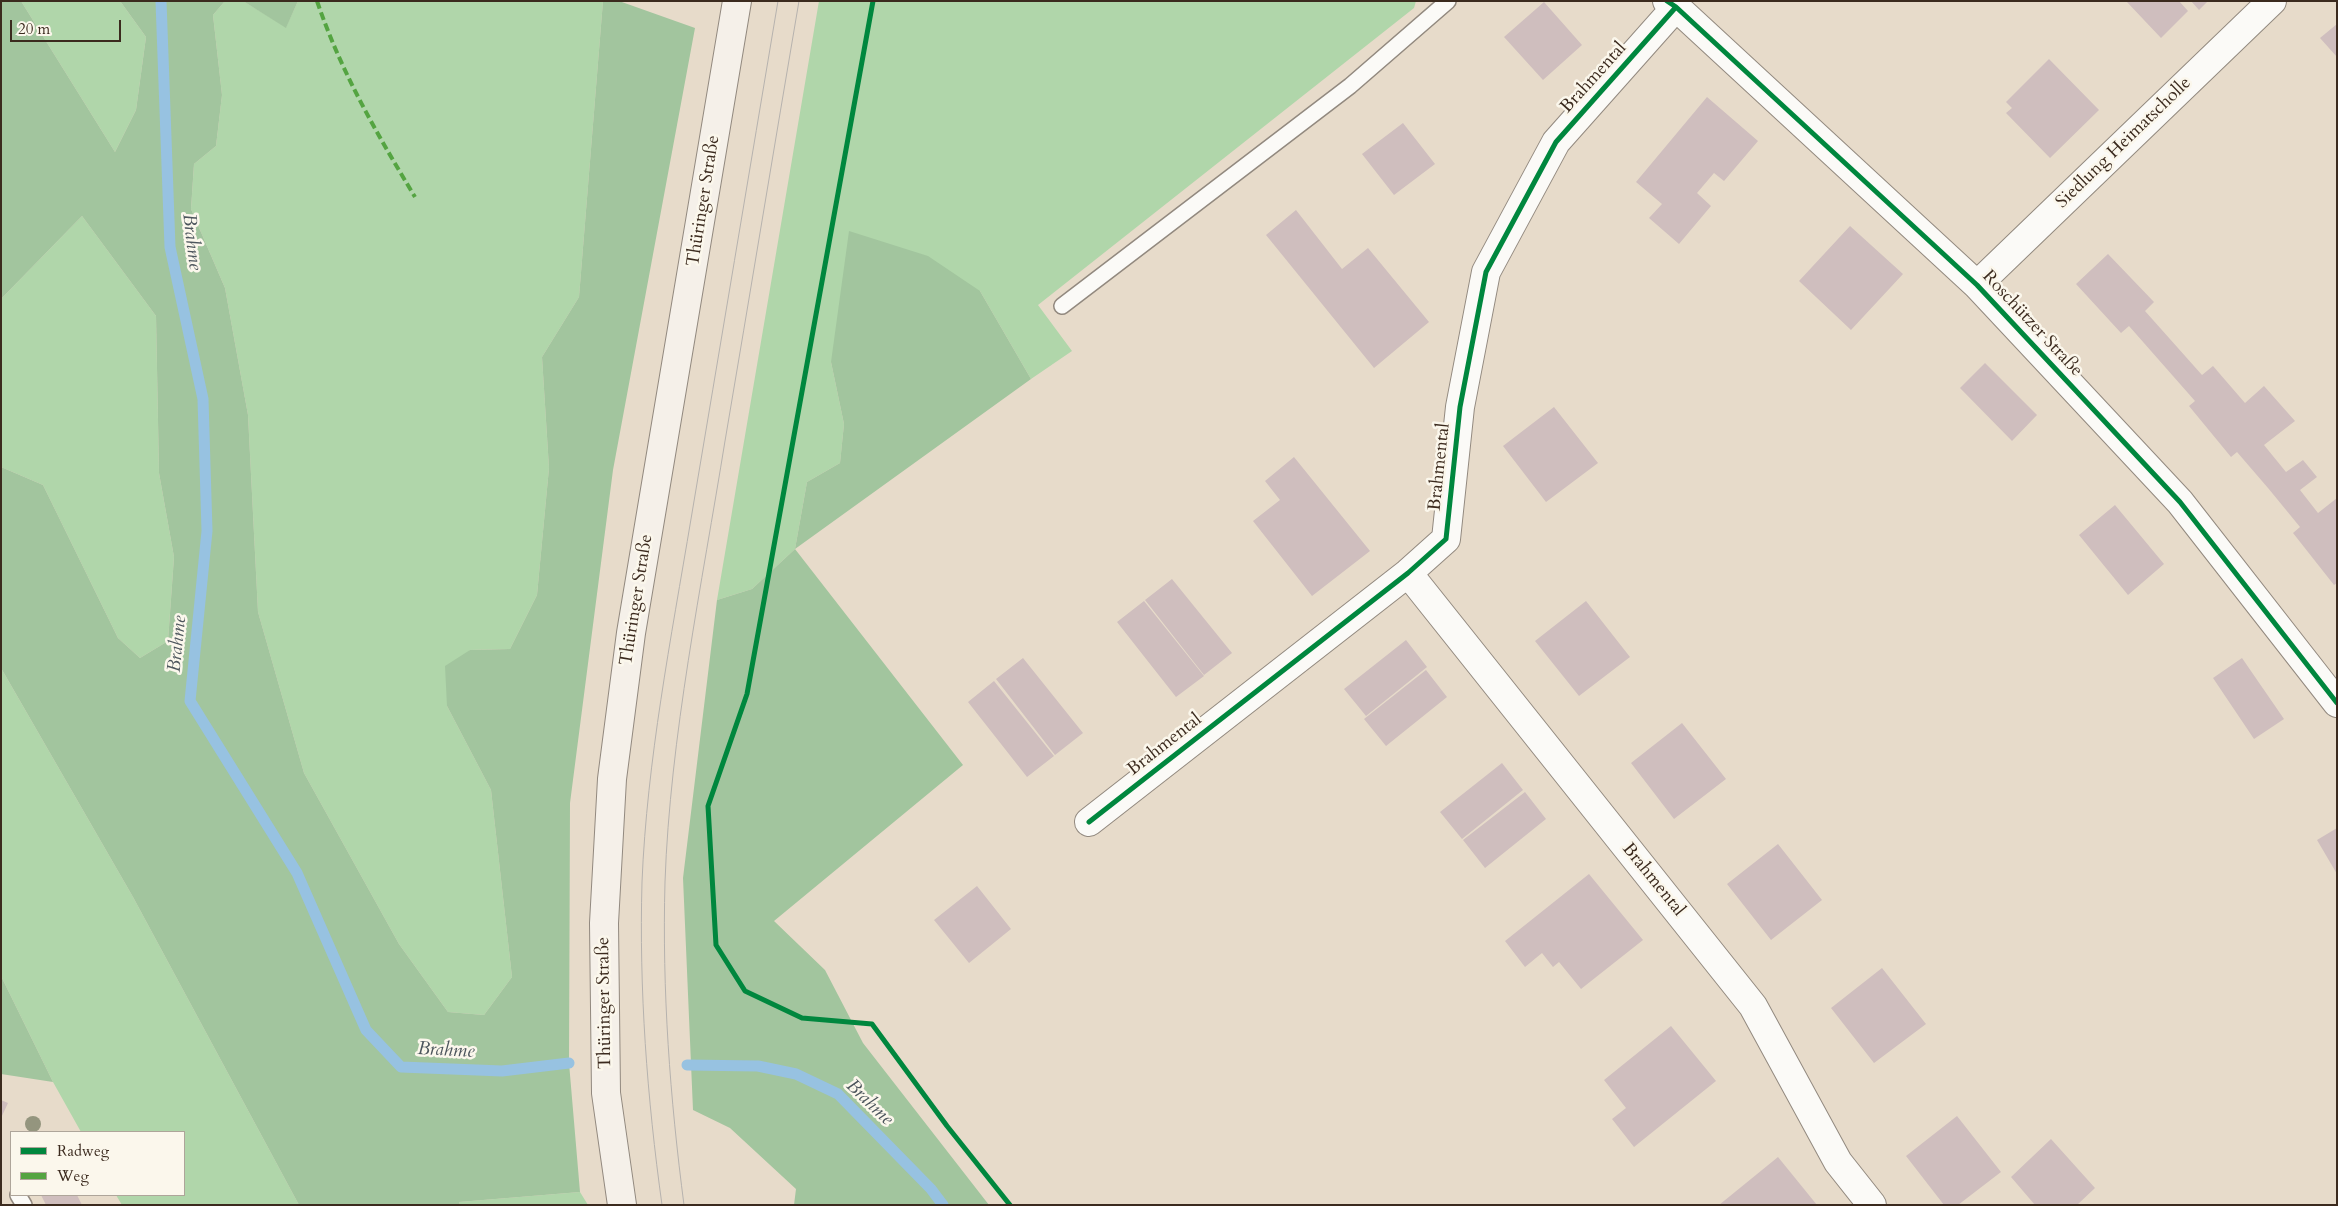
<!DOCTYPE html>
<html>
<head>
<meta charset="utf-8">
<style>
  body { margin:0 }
  #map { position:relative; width:2338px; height:1206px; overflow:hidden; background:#e7dbca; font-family:Cardo,serif }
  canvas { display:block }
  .frame { position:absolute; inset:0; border:2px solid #3b2a1e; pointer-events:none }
  .legend { position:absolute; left:10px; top:1131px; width:175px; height:65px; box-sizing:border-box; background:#fbf7ec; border:1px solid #aea59a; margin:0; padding:6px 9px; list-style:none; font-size:15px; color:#3b2a1e }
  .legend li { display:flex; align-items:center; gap:10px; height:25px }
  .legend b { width:25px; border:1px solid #aea59a }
  .scale { position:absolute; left:10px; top:20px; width:111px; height:22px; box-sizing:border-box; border:2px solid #3b2a1e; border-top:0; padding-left:6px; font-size:15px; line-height:18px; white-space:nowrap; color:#3b2a1e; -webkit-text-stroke:4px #fbf7ec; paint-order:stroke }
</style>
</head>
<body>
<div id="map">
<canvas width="2338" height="1206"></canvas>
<div class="frame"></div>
<ul class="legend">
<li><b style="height:6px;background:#00873e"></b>Radweg</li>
<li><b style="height:6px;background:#54a441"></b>Weg</li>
</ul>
<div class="scale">20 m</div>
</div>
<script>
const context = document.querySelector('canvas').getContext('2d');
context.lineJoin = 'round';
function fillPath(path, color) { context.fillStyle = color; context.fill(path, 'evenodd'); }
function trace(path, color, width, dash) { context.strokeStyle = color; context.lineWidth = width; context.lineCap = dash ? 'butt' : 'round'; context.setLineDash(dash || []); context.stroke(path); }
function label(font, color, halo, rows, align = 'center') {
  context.font = font + ' Cardo,serif'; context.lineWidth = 5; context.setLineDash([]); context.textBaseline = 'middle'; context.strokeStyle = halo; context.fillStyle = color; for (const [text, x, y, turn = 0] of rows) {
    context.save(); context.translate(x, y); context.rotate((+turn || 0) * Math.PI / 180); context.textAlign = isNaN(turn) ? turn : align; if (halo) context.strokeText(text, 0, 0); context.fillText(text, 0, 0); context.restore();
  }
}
fillPath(new Path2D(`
  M21 1H120L146 37 136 110 115 152Z
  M225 1H243L286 27 298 1H603L579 297 542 357 549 468 537 595 510 649 470 650 447 706 491 790 512 977 484 1015 448 1012 399 944 304 773 258 612 248 415 225 288 191 209 194 164 216 146 222 95 213 15Z
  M819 1H1416L1414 8 1038 305 1072 351 1031 379 980 291 831 362 844 424 840 463 807 482 795 549 752 589 717 600Z
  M82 216 156 316 159 473 174 557 168 641 140 658 118 638 43 485 1 467V299Z
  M1 668 133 897 299 1205H122L116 1195H184V1132H81L53 1082 1 976Z
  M580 1192 588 1205H460L459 1202Z`), '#b0d6aa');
fillPath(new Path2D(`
  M1 1H21L115 152 136 110 146 37 120 1H225L213 15 222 95 216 146 194 164 191 209 225 288 248 415 258 612 304 773 399 944 448 1012 484 1015 512 977 491 790 447 706 445 666 470 650 510 649 537 595 549 468 542 357 579 297 603 1H619L695 28 613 470 570 803 569 1063 580 1192 459 1202 460 1205H299L133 897 1 668V467L43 485 118 638 140 658 168 641 174 557 159 473 156 316 82 216 1 299Z
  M243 1H298L286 28Z
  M849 231 928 256 980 291 1031 379 795 549 963 765 774 921 825 970 863 1043 989 1205H794L796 1189 730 1128 693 1110 683 878 717 600 752 589 795 549 807 482 840 463 844 424 831 362Z
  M1 976 53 1082 1 1074Z`), '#a2c59e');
trace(new Path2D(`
  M161 1 170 247 203 399 207 531 190 701 297 873 366 1030 401 1067 502 1071 569 1063
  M687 1065 758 1066 796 1074 838 1094 931 1189 943 1205`), '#97c2e1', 11);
fillPath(new Path2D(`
  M2126 1H2179L2188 11 2161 38Z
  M2191 1H2208L2199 10Z
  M1544 2 1582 45 1543 80 1504 37Z
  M2337 24V57L2320 38Z
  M2049 59 2099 110 2050 158 2006 113 2012 108 2006 102Z
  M1707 97 1758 141 1724 181 1714 173 1697 193 1711 206 1679 244 1649 218 1662 204 1636 182Z
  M1403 123 1435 164 1394 195 1362 154Z
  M1296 210 1342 269 1368 248 1429 322 1374 368 1266 235Z
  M1850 226 1903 274 1851 330 1799 281Z
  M2108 254 2154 302 2145 311 2202 375 2213 366 2245 403 2264 386 2295 421 2264 445 2286 472 2303 460 2317 477 2300 490 2318 513 2337 498V583L2334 585 2293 533 2300 527 2268 488 2237 452 2231 457 2189 406 2195 401 2129 326 2121 333 2076 284Z
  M1985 363 2037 415 2012 441 1960 388Z
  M1554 407 1598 463 1546 502 1503 446Z
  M1294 457 1370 551 1312 596 1253 521 1280 500 1265 481Z
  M2115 505 2164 564 2128 595 2079 535Z
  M1172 579 1232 653 1204 675 1145 600Z
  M1144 601 1204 676 1176 697 1117 622Z
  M1586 601 1630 657 1579 696 1535 641Z
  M1406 640 1427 667 1366 716 1344 689Z
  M1023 658 1083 733 1055 755 996 679Z
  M2242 658 2284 719 2254 739 2213 678Z
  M1426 670 1447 697 1386 746 1364 719Z
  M994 681 1054 756 1027 777 968 702Z
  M1682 723 1726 779 1674 819 1631 763Z
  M1502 763 1523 790 1462 839 1440 812Z
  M1525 792 1546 819 1485 868 1463 840Z
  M2337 828V874L2317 840Z
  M1778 844 1822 900 1771 940 1727 884Z
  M1589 874 1643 940 1581 989 1559 962 1553 967 1542 953 1525 967 1505 941Z
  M977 886 1011 929 969 963 934 920Z
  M1882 968 1926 1024 1874 1063 1831 1008Z
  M1671 1026 1716 1081 1634 1147 1612 1119 1626 1108 1604 1080Z
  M1 1100 8 1103 1 1118Z
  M1957 1116 2001 1172 1958 1205H1944L1906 1156Z
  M2051 1139 2095 1188 2077 1205H2035L2011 1177Z
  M1778 1157 1817 1205H1719Z
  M41 1195H77L82 1205H46Z`), '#cfbebe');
const lane = new Path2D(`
  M1062 306 1350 86 1448 1
  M18 1195 24 1205`);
const street = new Path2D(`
  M1667 1 1676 7 1977 285 2180 502 2337 703
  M1977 285 2272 1
  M1408 573 1753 1006 1838 1162 1872 1205
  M1089 822 1408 573 1446 539 1460 407 1486 272 1556 142 1676 7`);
const secondary = new Path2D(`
  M622 1205 606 1093 604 923 612 779 631 633 737 1`);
trace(lane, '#92897f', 18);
trace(street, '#92897f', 30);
trace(secondary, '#92897f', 30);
trace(lane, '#fbfaf7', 15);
trace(street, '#fbfaf7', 28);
trace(secondary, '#f5f0e9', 28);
trace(new Path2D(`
  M662 1205C647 1097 639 990 642 882 647 760 671 639 691 519 720 347 749 174 778 1
  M684 1205C670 1098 662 991 665 882 670 737 702 584 725 441 750 294 774 148 799 1`), '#b6b2ae', 1);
trace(new Path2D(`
  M317 1C341 72 377 134 415 197`), '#54a441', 4, [8, 4]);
trace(new Path2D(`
  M873 1 747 694 708 806 716 945 745 991 802 1018 872 1024 947 1126 1010 1205
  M1667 1 1676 7 1977 285 2180 502 2337 703
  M1089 822 1408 573 1446 539 1460 407 1486 272 1556 142 1676 7`), '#00873e', 5);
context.fillStyle = '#94957e';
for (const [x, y] of [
  [33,1124]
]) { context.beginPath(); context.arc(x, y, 8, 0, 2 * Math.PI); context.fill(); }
label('18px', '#3b2a1e', '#fbf7ec', [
  ["Brahmental",1594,78,-48],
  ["Siedlung Heimatscholle",2124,143,-44],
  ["Thüringer Straße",704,201,-81],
  ["Roschützer Straße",2032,324,47],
  ["Brahmental",1440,467,-84],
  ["Thüringer Straße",637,600,-81],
  ["Brahmental",1165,745,-38],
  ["Brahmental",1653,880,51],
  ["Thüringer Straße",605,1003,-91]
]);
label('italic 19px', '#4c555c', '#fbf7ec', [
  ["Brahme",191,242,83],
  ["Brahme",178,644,-84],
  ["Brahme",446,1051,3],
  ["Brahme",869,1103,44]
]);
</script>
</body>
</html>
